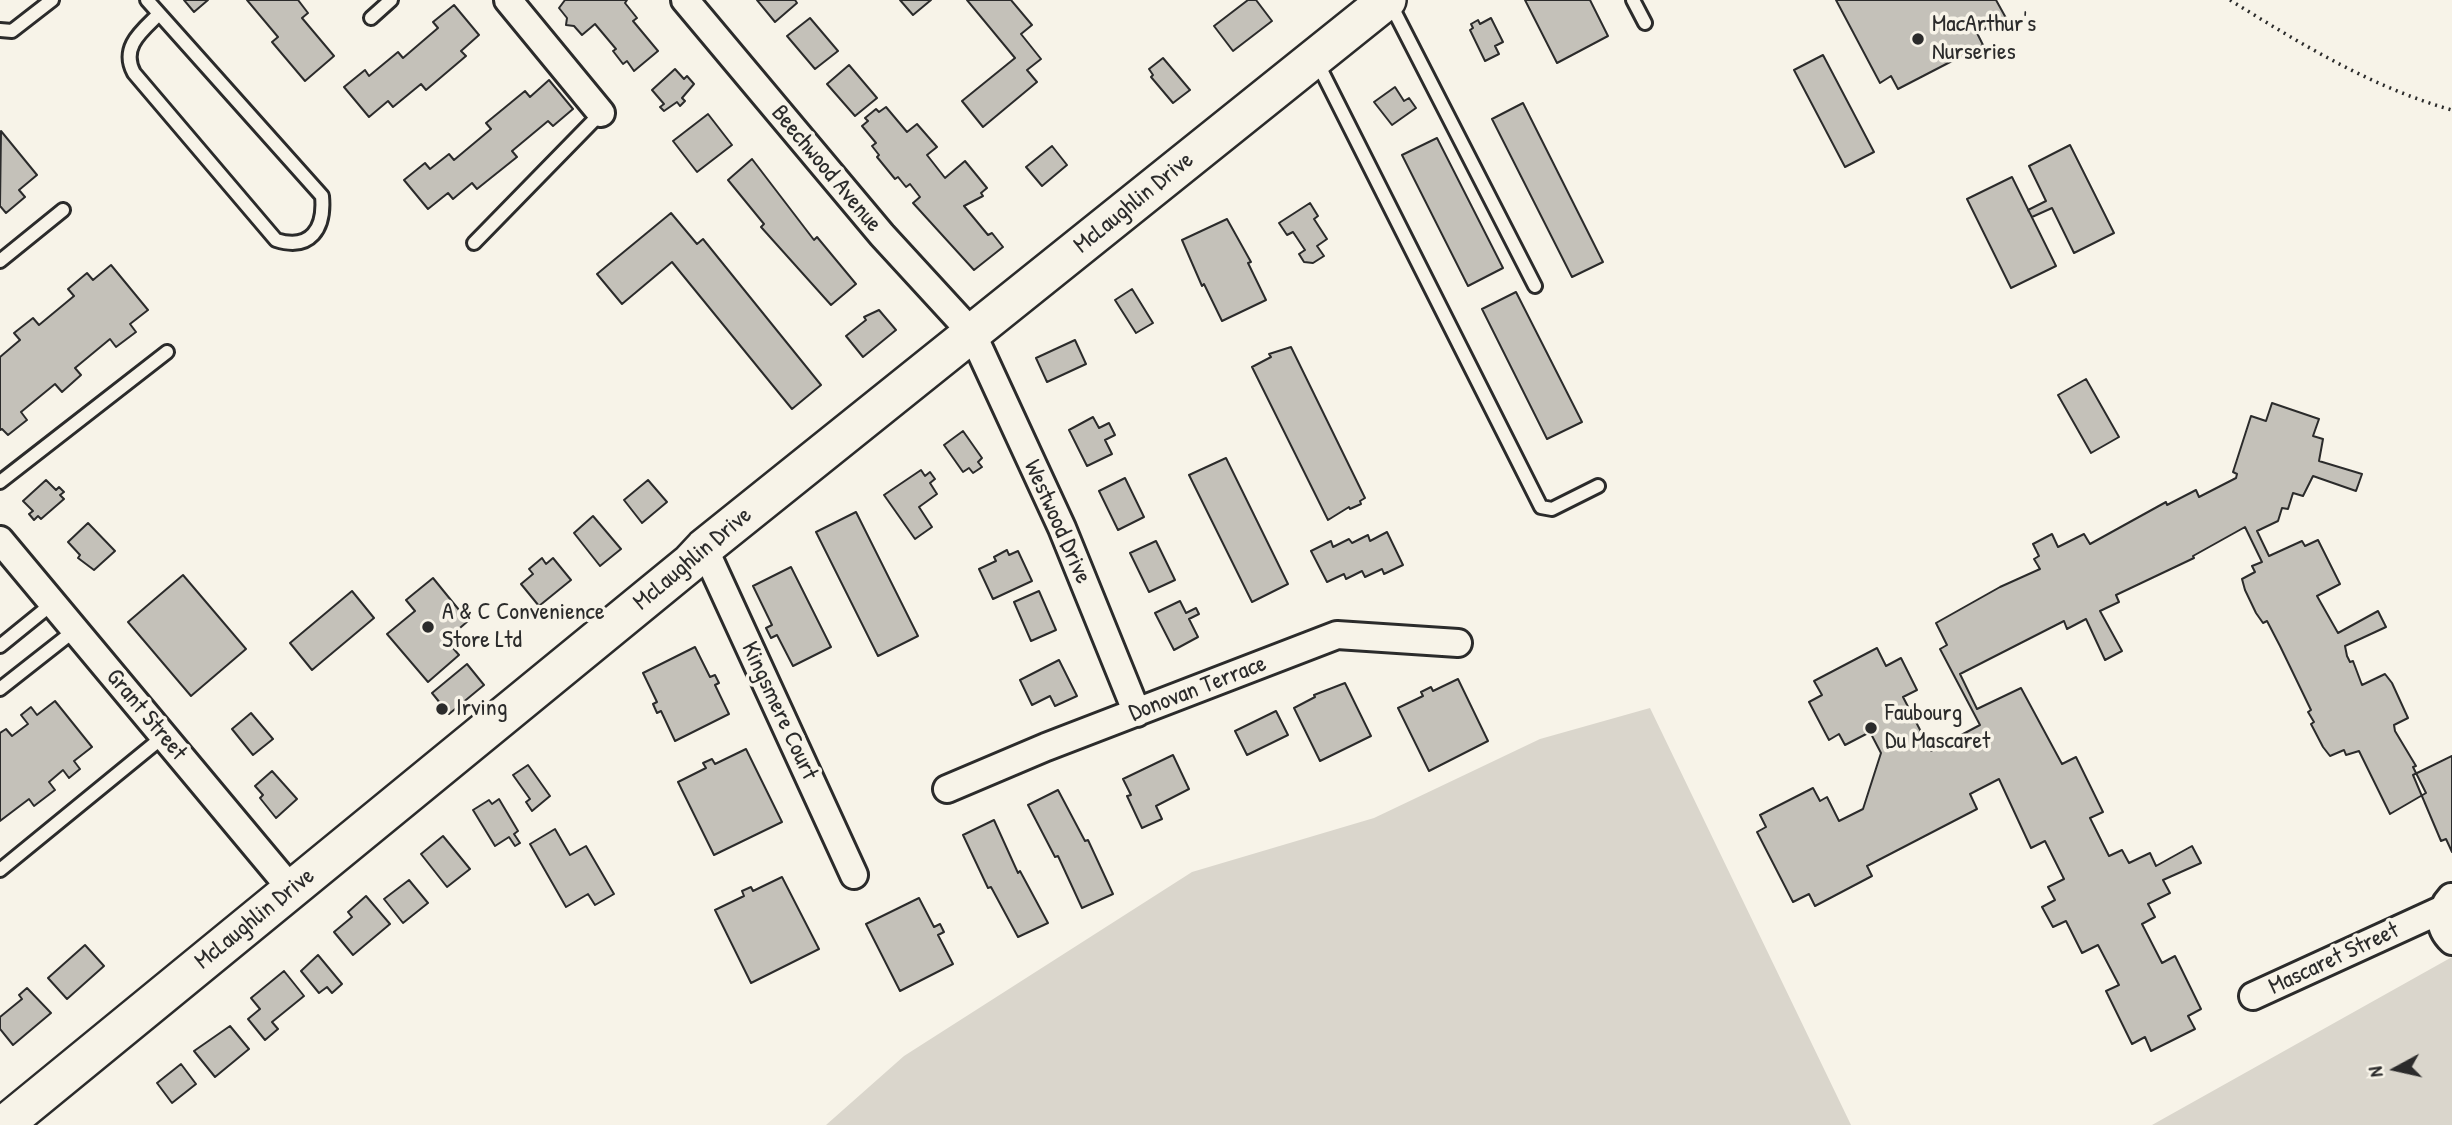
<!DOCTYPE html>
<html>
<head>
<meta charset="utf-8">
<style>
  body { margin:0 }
  #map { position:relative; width:2452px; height:1125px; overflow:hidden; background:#f7f3e8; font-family:"Patrick Hand",sans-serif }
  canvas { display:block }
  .north { position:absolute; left:2361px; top:1034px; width:70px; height:70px; -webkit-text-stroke:5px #f7f3e8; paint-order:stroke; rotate:262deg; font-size:19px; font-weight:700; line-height:28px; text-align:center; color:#2b2b2b }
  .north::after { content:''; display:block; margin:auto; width:24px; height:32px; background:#2b2b2b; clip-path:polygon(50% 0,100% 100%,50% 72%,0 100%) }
</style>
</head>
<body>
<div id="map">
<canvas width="2452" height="1125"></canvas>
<div class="north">N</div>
</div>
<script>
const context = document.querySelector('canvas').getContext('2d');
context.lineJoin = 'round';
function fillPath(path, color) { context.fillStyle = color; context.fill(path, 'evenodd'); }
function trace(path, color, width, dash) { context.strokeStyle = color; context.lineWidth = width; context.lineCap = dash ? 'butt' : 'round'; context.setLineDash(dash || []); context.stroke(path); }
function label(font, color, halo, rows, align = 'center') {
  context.font = font + ' "Patrick Hand",sans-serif'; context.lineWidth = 7; context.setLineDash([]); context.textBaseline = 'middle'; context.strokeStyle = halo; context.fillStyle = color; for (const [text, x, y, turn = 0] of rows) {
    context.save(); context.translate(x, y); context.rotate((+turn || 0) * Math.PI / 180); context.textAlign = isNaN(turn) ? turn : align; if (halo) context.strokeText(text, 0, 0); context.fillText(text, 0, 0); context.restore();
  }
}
fillPath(new Path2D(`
  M1650 708 1851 1125H826L904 1056 1192 872 1374 818 1540 739Z
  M2452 957V1125H2152Z`), '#dad6cc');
const building = new Path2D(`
  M184 0H208L194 12Z
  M247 0H298L308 13 302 18 334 56 305 81 272 42 278 37Z
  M565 0H627L625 3 637 18 633 21 658 51 634 71 627 61 623 64 613 51 616 49 595 24 582 35 574 26 566 25 567 18 559 8Z
  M757 0H795L797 3 775 22Z
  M900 0H931L913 15Z
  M967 0H1011L1032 25 1021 34 1041 59 1027 70 1037 82 983 127 962 101 1015 58Z
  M1248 0H1256L1272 21 1233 51 1214 26Z
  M1525 0H1590L1608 36 1557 63Z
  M1836 0H1996L2006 18 1977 33 1983 45 1898 89 1891 76 1880 83Z
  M454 5 479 35 461 51 466 56 426 90 421 84 393 107 388 101 369 117 344 87 365 70 369 76 398 52 403 58 438 28 433 22Z
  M810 18 838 51 815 69 787 36Z
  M1491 18 1503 42 1495 46 1499 54 1485 61 1470 30 1473 28 1471 24 1478 20 1480 24Z
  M1823 55 1874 152 1845 167 1794 70Z
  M1163 58 1190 90 1173 103 1151 77 1153 75 1149 69Z
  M849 65 877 98 855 116 827 84Z
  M675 69 684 79 687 76 694 84 682 98 685 101 680 106 677 102 664 111 660 107 664 104 652 90Z
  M549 80 573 109 553 126 548 121 512 151 517 157 477 189 472 183 453 199 448 193 428 209 404 180 425 163 430 169 449 154 454 160 491 129 486 123 525 91 530 97Z
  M1395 87 1404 101 1409 98 1416 108 1392 125 1374 102Z
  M1523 103 1603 262 1572 277 1492 119Z
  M886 107 907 132 917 124 937 147 927 155 945 178 965 161 987 188 981 193 983 196 964 206 988 235 992 233 1003 247 974 270 913 203 920 197 910 184 906 187 898 177 895 179 877 157 879 155 872 146 876 143 862 126 868 121 865 118 876 109 879 112Z
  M708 114 732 145 697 172 673 141Z
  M1 131 37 175 19 190 25 197 6 213 0 206Z
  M1437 138 1503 268 1468 286 1402 155Z
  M2070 145 2114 233 2074 253 2052 208 2032 217 2028 210 2046 201 2029 166Z
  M1052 146 1067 165 1042 186 1026 167Z
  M752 159 814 240 817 237 856 284 831 305 761 227 764 224 728 180Z
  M2012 177 2056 266 2011 288 1967 199Z
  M1310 203 1318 216 1314 219 1327 239 1317 246 1324 256 1313 263 1304 262 1299 254 1305 250 1293 232 1287 235 1279 223Z
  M671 213 697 244 703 239 821 385 792 409 672 262 622 304 597 274Z
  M1227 219 1251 262 1248 263 1266 300 1222 321 1204 284 1202 286 1182 240Z
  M111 265 148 310 130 324 136 332 116 347 110 339 75 368 81 375 62 392 55 384 21 412 27 420 8 435 2 429 0 430V357L20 340 14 333 33 318 39 325 74 296 68 289 87 273 93 280Z
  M1132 289 1153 323 1136 333 1115 300Z
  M1516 292 1582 422 1547 439 1482 309Z
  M879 310 896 330 863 357 846 336 866 320 864 317Z
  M1075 340 1086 364 1047 382 1036 358Z
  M1291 347 1365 498 1360 501 1361 504 1350 509 1349 507 1328 520 1252 367 1271 357 1269 354Z
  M2086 379 2119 437 2091 453 2058 395Z
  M2272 403 2319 419 2313 436 2323 439 2319 461 2362 474 2356 491 2313 476 2303 496 2293 493 2288 509 2282 508 2278 521 2257 531 2269 556 2302 541 2305 546 2318 540 2340 584 2317 596 2338 633 2378 611 2386 627 2345 646 2347 656 2350 662 2353 661 2362 685 2385 674 2392 683 2408 718 2394 725 2395 731 2416 766 2413 767 2426 793 2390 814 2359 751 2346 755 2344 750 2330 756 2323 747 2311 724 2314 722 2308 712 2311 710 2280 646 2267 621 2263 623 2256 613 2245 590 2242 579 2255 572 2252 566 2262 562 2245 527 2193 556 2194 558 2116 595 2119 602 2100 611 2122 651 2105 660 2086 619 2067 629 2064 621 1960 674 1977 709 2021 688 2062 764 2076 757 2103 812 2090 818 2109 856 2122 850 2129 863 2150 853 2156 866 2192 846 2201 863 2163 880 2170 893 2148 904 2155 917 2142 924 2162 963 2175 956 2201 1009 2188 1016 2195 1029 2151 1051 2145 1037 2132 1044 2106 991 2119 985 2098 945 2082 953 2066 921 2053 927 2042 907 2055 900 2048 887 2064 879 2045 841 2031 848 1999 779 1970 794 1977 809 1867 866 1872 876 1815 906 1809 894 1793 902 1757 832 1766 827 1760 815 1813 788 1820 801 1827 797 1839 821 1863 809 1881 753 1870 732 1845 745 1839 734 1829 740 1809 702 1822 695 1814 681 1877 648 1886 666 1901 658 1917 690 1903 697 1931 751 1980 725 1940 649 1947 645 1936 623 2000 587 2040 569 2034 559 2039 556 2033 544 2052 534 2058 547 2084 534 2090 544 2166 502 2167 505 2196 490 2199 497 2236 478 2237 474 2233 472 2251 416 2266 421Z
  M1093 417 1099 428 1109 423 1115 435 1105 440 1112 454 1087 466 1069 430Z
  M963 431 982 458 978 462 982 467 973 473 969 468 963 472 944 445Z
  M1226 458 1288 584 1252 602 1189 475Z
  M921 470 925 476 930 472 935 479 930 483 937 494 919 507 932 527 915 539 884 495Z
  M1125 478 1144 517 1118 530 1099 491Z
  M46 480 56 490 59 487 64 492 60 495 64 499 41 519 38 516 34 520 29 514 33 511 23 501Z
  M648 480 667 502 642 523 624 500Z
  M856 512 918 636 878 656 816 532Z
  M593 516 621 549 600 566 574 533Z
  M88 523 115 551 94 570 78 558 80 555 68 542Z
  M1387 532 1403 565 1384 574 1382 569 1365 577 1362 571 1346 579 1344 574 1327 582 1311 551 1331 541 1333 547 1349 539 1352 543 1368 535 1370 541Z
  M1156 541 1175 580 1149 592 1130 553Z
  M1007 550 1009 555 1018 551 1032 581 993 599 979 569 996 561 994 557Z
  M542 558 546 564 553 558 571 580 539 606 521 584 533 574 529 569Z
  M791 567 831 647 793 666 777 635 771 638 766 628 772 625 753 586Z
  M183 575 246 649 191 696 128 622Z
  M433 578 468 621 446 640 459 655 428 682 387 634 415 611 406 600Z
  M352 591 374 618 312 670 290 643Z
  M1039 591 1056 630 1031 641 1014 602Z
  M1180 601 1186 613 1196 608 1199 614 1189 619 1198 637 1174 650 1155 613Z
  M695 647 710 677 715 675 719 683 715 685 729 714 675 741 661 711 657 713 653 704 657 702 643 673Z
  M1059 660 1077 696 1055 706 1050 696 1032 705 1020 680Z
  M467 664 484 685 449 714 432 693Z
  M1458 679 1488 741 1429 771 1398 708 1423 696 1421 692 1431 687 1433 691Z
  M1345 683 1371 736 1320 761 1294 708 1315 697 1314 695Z
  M55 701 92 747 74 761 80 769 69 778 63 770 49 782 55 790 34 806 29 799 0 821V733L6 729 12 736 28 724 21 715 31 707 37 715Z
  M1276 711 1288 735 1247 755 1235 731Z
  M251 713 273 739 253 755 232 729Z
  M746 749 782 822 714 855 678 782 706 768 703 763 712 759 715 764Z
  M1173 755 1189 789 1156 806 1162 819 1142 828 1127 796 1131 795 1123 779Z
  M2452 756V852L2446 839 2441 841 2413 775Z
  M528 765 550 796 532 811 526 802 530 799 513 775Z
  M272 771 297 799 276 818 260 798 263 795 255 786Z
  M1058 790 1085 841 1088 840 1113 894 1082 908 1058 856 1055 857 1028 805Z
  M499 799 518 831 514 834 520 843 515 846 509 837 495 846 473 810 489 800 492 804Z
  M994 820 1018 873 1020 871 1048 923 1018 937 991 887 988 888 963 835Z
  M555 829 570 855 586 846 614 894 595 905 588 894 566 907 530 844Z
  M443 836 470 869 447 887 421 854Z
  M782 877 819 949 751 983 715 910 744 896 742 891 751 887 753 891Z
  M409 880 428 903 403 923 384 899Z
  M366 896 390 924 353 955 334 932 352 917 348 912Z
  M919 898 934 927 940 924 944 932 938 935 953 964 900 991 866 924Z
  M85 945 104 966 67 999 48 978Z
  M318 955 342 984 332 993 327 987 319 993 301 971Z
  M284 971 304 996 272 1022 278 1029 265 1040 248 1019 260 1009 251 998Z
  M27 988 51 1013 13 1045 0 1029V1017L22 999 19 995Z
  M230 1026 249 1049 215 1077 194 1051Z
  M181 1064 196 1084 172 1103 157 1083Z`);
fillPath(building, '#c4c1b9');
trace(building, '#2b2b2b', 2);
const service = new Path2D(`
  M147 0 322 196C325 228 311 251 276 240L134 73C120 47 142 31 159 14
  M1633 0 1645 23
  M1390 3 1535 286
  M371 18 391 0
  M0 30 12 31 52 0
  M1316 60 1541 507 1552 509 1598 486
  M474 243 601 113
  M0 261 63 210
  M0 482 167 352
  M0 646 53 603
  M0 689 75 630
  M0 870 164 736`);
const minor = new Path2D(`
  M508 0 601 113
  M685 0 882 235 972 333 1062 528 1137 713
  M0 540 292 890
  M704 548 854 875
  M947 789 1046 747 1337 635 1458 643
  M2451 897C2438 911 2438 928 2452 941
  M2253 996 2443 909`);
const secondary = new Path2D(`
  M4 1125 690 563 704 548 1387 0`);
trace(service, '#2b2b2b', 18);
trace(minor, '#2b2b2b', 32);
trace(secondary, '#2b2b2b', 42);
trace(new Path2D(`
  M2230 0C2301 44 2371 87 2452 110`), '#2b2b2b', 3.5, [2, 5]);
trace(service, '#f7f3e8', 12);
trace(minor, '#f7f3e8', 26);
trace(secondary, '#f7f3e8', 37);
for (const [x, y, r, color] of [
  [1918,39,7,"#2b2b2b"],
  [428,627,7,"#2b2b2b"],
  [442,709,7,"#2b2b2b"],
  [1871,728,7,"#2b2b2b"]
]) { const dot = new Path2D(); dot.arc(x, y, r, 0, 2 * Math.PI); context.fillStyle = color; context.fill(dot); trace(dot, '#f7f3e8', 2.5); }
label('24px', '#2b2b2b', '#f7f3e8', [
  ["MacArthur's",1932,25],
  ["Nurseries",1932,53],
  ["A & C Convenience",442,613],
  ["Store Ltd",442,641],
  ["Irving",456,709],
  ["Faubourg",1885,714],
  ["Du Mascaret",1885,742]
], 'left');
label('24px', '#2b2b2b', '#f7f3e8', [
  ["Beechwood Avenue",826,169,50],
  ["McLaughlin Drive",1134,203,-39],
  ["Westwood Drive",1057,522,66],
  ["McLaughlin Drive",693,559,-40],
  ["Donovan Terrace",1198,689,-21],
  ["Kingsmere Court",779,711,65],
  ["Grant Street",146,715,50],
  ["McLaughlin Drive",255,919,-39],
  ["Mascaret Street",2334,959,-25]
]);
</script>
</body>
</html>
